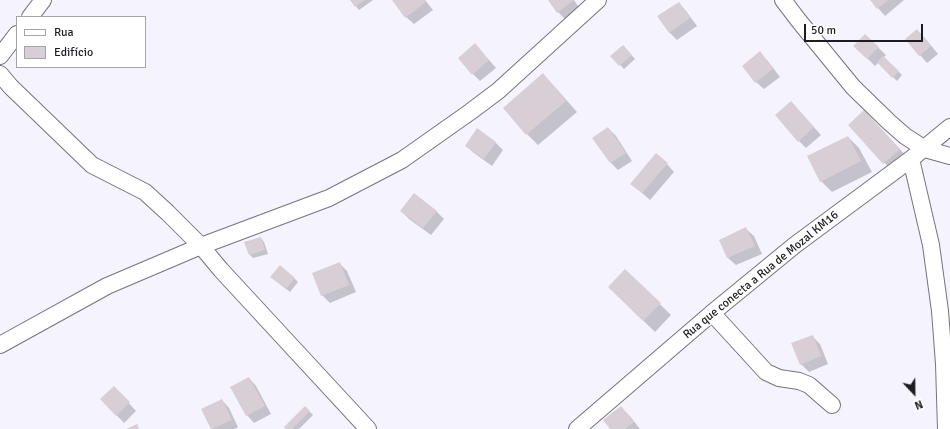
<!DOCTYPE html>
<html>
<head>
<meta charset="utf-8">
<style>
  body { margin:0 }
  #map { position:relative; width:950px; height:429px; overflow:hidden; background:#f5f4fe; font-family:Signika,sans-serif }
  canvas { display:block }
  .legend { position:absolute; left:16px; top:16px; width:130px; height:52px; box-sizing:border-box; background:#fff; border:1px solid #a5a4a6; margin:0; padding:5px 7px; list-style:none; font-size:12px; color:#1d1c21 }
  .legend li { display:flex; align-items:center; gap:8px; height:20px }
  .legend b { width:20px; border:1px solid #a5a4a6 }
  .north { position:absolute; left:894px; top:373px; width:40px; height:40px; -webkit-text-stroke:3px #fff; paint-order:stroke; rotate:158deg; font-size:11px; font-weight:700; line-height:16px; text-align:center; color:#1d1c21 }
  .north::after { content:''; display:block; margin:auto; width:14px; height:18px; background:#1d1c21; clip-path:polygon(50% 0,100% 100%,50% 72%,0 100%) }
  .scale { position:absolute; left:804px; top:24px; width:119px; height:18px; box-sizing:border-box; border:2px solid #1d1c21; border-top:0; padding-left:5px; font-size:12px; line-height:14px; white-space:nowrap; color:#1d1c21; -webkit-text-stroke:3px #fff; paint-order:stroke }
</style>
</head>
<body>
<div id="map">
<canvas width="950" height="429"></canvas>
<ul class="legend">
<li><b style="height:5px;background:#fff"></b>Rua</li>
<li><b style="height:11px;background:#d8ced6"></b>Edifício</li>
</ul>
<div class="north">N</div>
<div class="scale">50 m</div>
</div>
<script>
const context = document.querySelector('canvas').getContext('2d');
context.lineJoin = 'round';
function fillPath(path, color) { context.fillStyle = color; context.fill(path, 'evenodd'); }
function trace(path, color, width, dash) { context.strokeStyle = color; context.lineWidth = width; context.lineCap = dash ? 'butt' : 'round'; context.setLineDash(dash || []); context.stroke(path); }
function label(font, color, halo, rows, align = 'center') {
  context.font = font + ' Signika,sans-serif'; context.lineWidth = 3.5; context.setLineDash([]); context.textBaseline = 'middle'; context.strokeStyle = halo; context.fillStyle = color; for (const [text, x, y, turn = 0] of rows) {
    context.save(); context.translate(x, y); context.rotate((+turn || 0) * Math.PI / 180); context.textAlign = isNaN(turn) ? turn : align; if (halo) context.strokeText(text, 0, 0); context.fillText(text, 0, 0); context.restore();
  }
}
fillPath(new Path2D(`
  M351 0H373L359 10Z
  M394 0H425L433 10 414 24 406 17Z
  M549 0H574L580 9 565 19 558 12Z
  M871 0H904L885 16Z
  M679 3 686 11 697 26 677 40 670 33 659 17Z
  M917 30 925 38 938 54 927 63 920 55Z
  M865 35 886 55 884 57 902 75 897 81 878 63 875 66 855 46Z
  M475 44 496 68 480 81 473 74Z
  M627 50 635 59 624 69 612 56Z
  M759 53 767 60 780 77 764 89 756 82Z
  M543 75 554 86 577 112 538 145 527 134Z
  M791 102 821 135 806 148 799 141Z
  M864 111 911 161 895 174 849 125Z
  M608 128 616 136 632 161 618 170 611 163Z
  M477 130 496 143 503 150 492 166 474 153 466 146Z
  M848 137 859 148 872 172 832 192 821 181Z
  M667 164 674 172 650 200 632 184Z
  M401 211H436L444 219 431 235 409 219Z
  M746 229 754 236 762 254 736 265 728 258 720 240Z
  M261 238 264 242 268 254 253 258 250 255Z
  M339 263 347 271 356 292 330 303 322 295Z
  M625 270 671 315 655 332 620 298Z
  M294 278 298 282 290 292 275 280Z
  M812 336 820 344 828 364 809 372 801 364Z
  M249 378 256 386 271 414 254 423 247 415Z
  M114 387 136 411 124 423 101 399Z
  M222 400 229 408 238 427 235 429H212L202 409Z
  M305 407 313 415 299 429H287Z
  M621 408 629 415 640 429H611Z`), '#0003');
fillPath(new Path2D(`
  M350 0H365L355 7Z
  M392 0H425L426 2 405 18Z
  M548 0H574L557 13Z
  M870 0H888L877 9Z
  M679 2 690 18 669 33 657 16Z
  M917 29 931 46 919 56 905 39Z
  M865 34 879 47 867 59 853 46Z
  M475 43 489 60 472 75 458 58Z
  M623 45 632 55 619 66 610 56Z
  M760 51 773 69 755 83 742 66Z
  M883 56 899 71 892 78 877 62Z
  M543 73 566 101 526 135 503 108Z
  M791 101 814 127 798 142 775 115Z
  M864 110 900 149 883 164 848 125Z
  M608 127 626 153 610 163 592 138Z
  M477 128 496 142 484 159 465 146Z
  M848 136 861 161 820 182 807 156Z
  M656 153 668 163 642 193 630 184Z
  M414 193 437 211 423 228 400 211Z
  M746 227 755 246 727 258 719 240Z
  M261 237 265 250 249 255 244 242Z
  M340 262 349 285 321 296 312 273Z
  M280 265 295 278 286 289 270 277Z
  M625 269 661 303 643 321 608 287Z
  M813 335 821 356 800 365 791 343Z
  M249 377 265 406 246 416 230 387Z
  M114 386 130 402 116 416 100 399Z
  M222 399 232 420 211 429 201 409Z
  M305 406 310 411 292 429H286L284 427Z
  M621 406 634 422 625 429H610L603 420Z
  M137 424 139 429H126Z`), '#d8ced6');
const minor = new Path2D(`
  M783 0 799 21 853 87 889 122 905 136 925 149 950 156
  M30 17 43 0
  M0 56 17 34
  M0 74 11 87 92 165 145 192 168 213 201 246 221 270 368 429
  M911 159 931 245 940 311 944 364 946 429
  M712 313 766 372 779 378 799 381 809 385 832 405
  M0 345 107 286 201 246 329 198 402 160 470 112 498 91 598 0
  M577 429 712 313 795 245 911 159 950 127`);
trace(minor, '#75737e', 18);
trace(minor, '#fff', 16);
label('12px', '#1d1c21', '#fff', [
  ["Rua que conecta a Rua de Mozal KM16",761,275,-39]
]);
</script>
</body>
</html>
